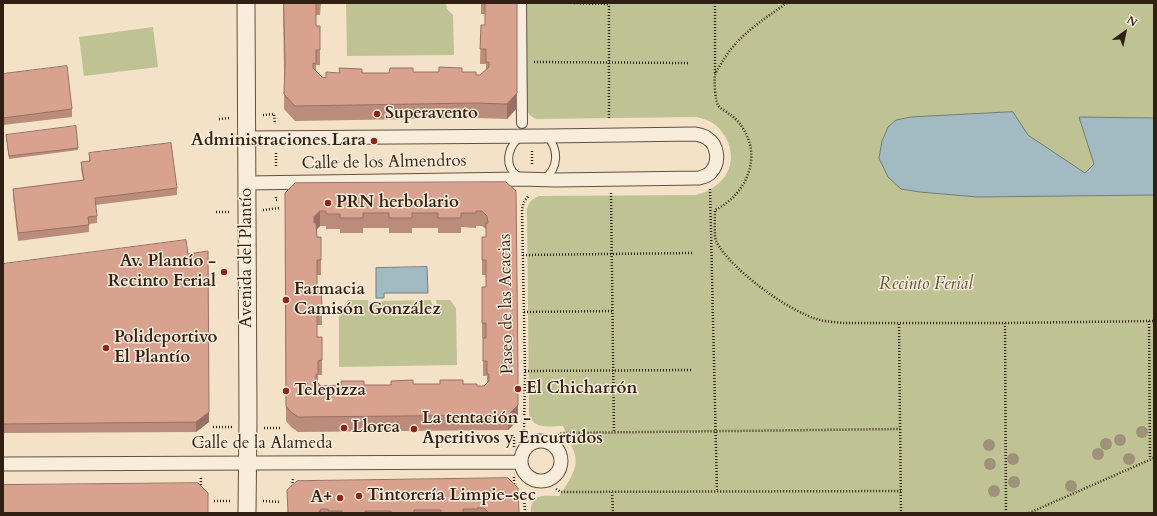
<!DOCTYPE html>
<html>
<head>
<meta charset="utf-8">
<style>
  body { margin:0 }
  #map { position:relative; width:1157px; height:516px; overflow:hidden; background:#f4e2c8; font-family:Cardo,serif }
  canvas { display:block }
  .frame { position:absolute; inset:0; border:4px solid #321f14; pointer-events:none }
  .north { position:absolute; left:1105px; top:12px; width:40px; height:40px; -webkit-text-stroke:3px #f8ecdb; paint-order:stroke; rotate:33deg; font-size:11px; font-weight:700; line-height:16px; text-align:center; color:#321f14 }
  .north::after { content:''; display:block; margin:auto; width:14px; height:18px; background:#321f14; clip-path:polygon(50% 0,100% 100%,50% 72%,0 100%) }
</style>
</head>
<body>
<div id="map">
<canvas width="1157" height="516"></canvas>
<div class="frame"></div>
<div class="north">N</div>
</div>
<script>
const context = document.querySelector('canvas').getContext('2d');
context.lineJoin = 'round';
function fillPath(path, color) { context.fillStyle = color; context.fill(path, 'evenodd'); }
function trace(path, color, width, dash) { context.strokeStyle = color; context.lineWidth = width; context.lineCap = dash ? 'butt' : 'round'; context.setLineDash(dash || []); context.stroke(path); }
function label(font, color, halo, rows, align = 'center') {
  context.font = font + ' Cardo,serif'; context.lineWidth = 3; context.setLineDash([]); context.textBaseline = 'middle'; context.strokeStyle = halo; context.fillStyle = color; for (const [text, x, y, turn = 0] of rows) {
    context.save(); context.translate(x, y); context.rotate((+turn || 0) * Math.PI / 180); context.textAlign = isNaN(turn) ? turn : align; if (halo) context.strokeText(text, 0, 0); context.fillText(text, 0, 0); context.restore();
  }
}
fillPath(new Path2D(`
  M346 3H446L447 9 453 15 454 55 347 56Z
  M526 3H1154V513H531C530 493 543 496 559 496 574 474 585 460 564 435H567L563 426C551 426 534 430 529 415L527 209C529 201 532 199 539 196L696 195C723 188 740 165 726 138 722 131 716 124 709 121 705 119 700 118 696 117L537 119C531 117 527 114 527 108Z
  M153 27 158 67 84 76 79 37Z
  M348 300H368L369 308H373V301L431 300 433 308H437L436 300H450L456 308 457 365 339 367V311Z`), '#bfc293');
const water = new Path2D(`
  M1013 112 1028 135 1085 173 1094 164 1079 117 1154 118V195L977 197 920 192 901 189 888 177 879 158 882 141 888 127 896 120 911 117Z
  M427 267 428 293H384V298H376V268Z`);
fillPath(water, '#a2bac1');
trace(water, '#757c7c', 1);
const service = new Path2D(`
  M520 178C518 176 515 174 513 172 504 160 510 145 520 137
  M544 179C559 168 559 149 547 136`);
const pedestrian = new Path2D(`
  M521 3 522 123`);
const minor = new Path2D(`
  M246 138 547 136 695 134C699 135 703 135 707 138 718 145 720 162 711 172 708 176 703 177 699 178L555 180 522 179 247 183
  M521 461a20 20 0 1 1 40 0a20 20 0 1 1-40 0Z
  M3 464 521 462`);
const tertiary = new Path2D(`
  M246 3 248 418 247 513`);
trace(service, '#625041', 9);
trace(pedestrian, '#625041', 12);
trace(minor, '#625041', 15);
trace(tertiary, '#625041', 19);
trace(new Path2D(`
  M574 3 609 4
  M609 3V120
  M715 3V74
  M787 3C762 20 736 37 721 64 719 67 716 71 715 75 714 80 715 100 718 105 720 109 726 111 729 114 734 117 739 122 742 127 763 157 746 195 715 210 715 217 714 236 716 241 730 269 789 312 820 320 827 322 836 322 844 323H1005L1154 321
  M534 62 690 63
  M263 115 274 114 275 124
  M219 119 230 118
  M276 153V168
  M532 164V149
  M710 189 717 492
  M611 193 614 433
  M276 197V200H279
  M263 210 280 208
  M216 212H230
  M523 255 692 253
  M524 312 612 311
  M1149 321 1150 459
  M1005 323 1006 513
  M899 324 901 513
  M525 371 691 370
  M213 427H233
  M264 428H281
  M524 430 525 371 522 209 524 202 529 195
  M558 435 562 433 900 429
  M514 447V435
  M202 448V435
  M294 449 295 438
  M514 487V476
  M201 488V477
  M292 489 293 478
  M556 489 561 492 901 491
  M612 492 613 513
  M524 497 525 513
  M214 501H232
  M263 501 281 502
  M1029 513 1154 458`), '#321f14', 2.5, [1, 2]);
trace(service, '#f8ecdb', 7);
trace(pedestrian, '#f8ecdb', 10);
trace(minor, '#f8ecdb', 13);
trace(tertiary, '#f8ecdb', 17);
context.fillStyle = '#a0927a';
for (const [x, y] of [
  [1142,432],
  [1120,440],
  [1106,444],
  [989,445],
  [1098,454],
  [1013,459],
  [1129,459],
  [990,464],
  [1014,482],
  [1071,486],
  [994,491]
]) { context.beginPath(); context.arc(x, y, 6, 0, 2 * Math.PI); context.fill(); }
fillPath(new Path2D(`
  M283 3H321L320 15H316V26H320V65H316V72L322 77 326 78 339 73H389L413 72H462L476 75H480L486 70V64H480L481 25H485V14H481V3H517V108L507 119 475 118 295 121 284 109V69Z
  M3 74 72 109V117L3 125Z
  M6 135 78 148V150L9 159Z
  M89 153 177 188V195L95 205 97 216V223L89 224V232L18 241 13 196V189L83 180 81 169V162L89 161Z
  M506 182 518 420 508 430 298 432 291 427 286 421 285 193ZM320 226H326V229H340V233H363V228H389V233H412V228H438V233H461V227L476 228V226H482L486 229V237H482V275H486V287H482V338H483V376H487V383L484 386H477L463 384 321 386 318 382V375H322V337H317V325H322L321 288H317V275H321V237H317V229Z
  M3 264 209 422 196 432 3 433Z
  M297 481 519 513H287Z`), '#bb8b7b');
fillPath(new Path2D(`
  M517 93V108L507 119V104Z
  M320 211V226L314 232V217Z
  M518 405V420L508 430V415Z
  M209 412V422L196 432V422Z
  M321 509V513H318Z`), '#987164');
const building = new Path2D(`
  M284 3H316V26H320V50H316V64L313 63V68L322 77 326 78V72L340 73 339 68 362 69V73H389L390 68H413V72H439V67L462 68V72H476V75H480L489 67V62H486V49H480L481 25H485V3H517V93L507 104 475 103 295 106 284 94 285 63Z
  M67 66 72 109 3 118V74Z
  M76 126 78 148 9 156 6 135Z
  M171 143 177 188 95 198 97 216 88 217 89 225 18 233 13 189 84 180 81 162 90 161 89 153Z
  M506 182 516 191 518 374V405L508 415 298 417 291 412 286 406 285 193 295 183ZM320 211H326V214H340V218H363V213H389V218H412V213H438V218H461V213H476V211H482L487 216 488 223H486V237H482V260H486V287H482V323H486V338H483V361H487V374H489V381L484 386H477V384H463V380H440V384H413V380L391 381V385H364V381H341V385L321 386 316 381V374H318V361L322 360V337H317V310H322L321 288H317V260H321V237H317L316 223H314V217Z
  M186 240 188 254 208 251 209 412 196 422 3 424V264Z
  M508 478 518 488 519 513H489L484 508H477L478 509H463V513H441V510H414V513H392L391 511H365V513H342V511H328V509H321L318 513H288L287 490 297 481Z
  M198 483 208 493V513H3V485Z`);
fillPath(building, '#d9a28f');
trace(building, '#987164', 1);
for (const [x, y, r, color] of [
  [377,114,4,"#8f2418"],
  [374,141,4,"#8f2418"],
  [328,203,4,"#8f2418"],
  [224,272,4,"#8f2418"],
  [286,300,4,"#8f2418"],
  [106,348,4,"#8f2418"],
  [518,389,4,"#8f2418"],
  [286,391,4,"#8f2418"],
  [344,428,4,"#8f2418"],
  [414,429,4,"#8f2418"],
  [359,496,4,"#8f2418"],
  [340,498,4,"#8f2418"]
]) { const dot = new Path2D(); dot.arc(x, y, r, 0, 2 * Math.PI); context.fillStyle = color; context.fill(dot); trace(dot, '#f8ecdb', 1.5); }
label('bold 17px', '#321f14', '#f8ecdb', [
  ["Superavento",385,114],
  ["Administraciones Lara",366,141,"right"],
  ["PRN herbolario",336,203],
  ["Av. Plantío -",216,262,"right"],
  ["Recinto Ferial",216,282,"right"],
  ["Farmacia",294,290],
  ["Camisón González",294,310],
  ["Polideportivo",114,338],
  ["El Plantío",114,358],
  ["El Chicharrón",526,389],
  ["Telepizza",294,391],
  ["La tentación -",422,419],
  ["Aperitivos y Encurtidos",422,439],
  ["Llorca",352,428],
  ["Tintorería Limpie-sec",367,496],
  ["A+",332,498,"right"]
], 'left');
label('17px', '#321f14', '#f8ecdb', [
  ["Calle de los Almendros",384,163,-1],
  ["Avenida del Plantío",247,258,-90],
  ["Paseo de las Acacias",507,304,-91],
  ["Calle de la Alameda",262,444]
]);
label('italic 17px', '#5c503a', '#f8ecdb', [
  ["Recinto Ferial",926,285]
]);
</script>
</body>
</html>
